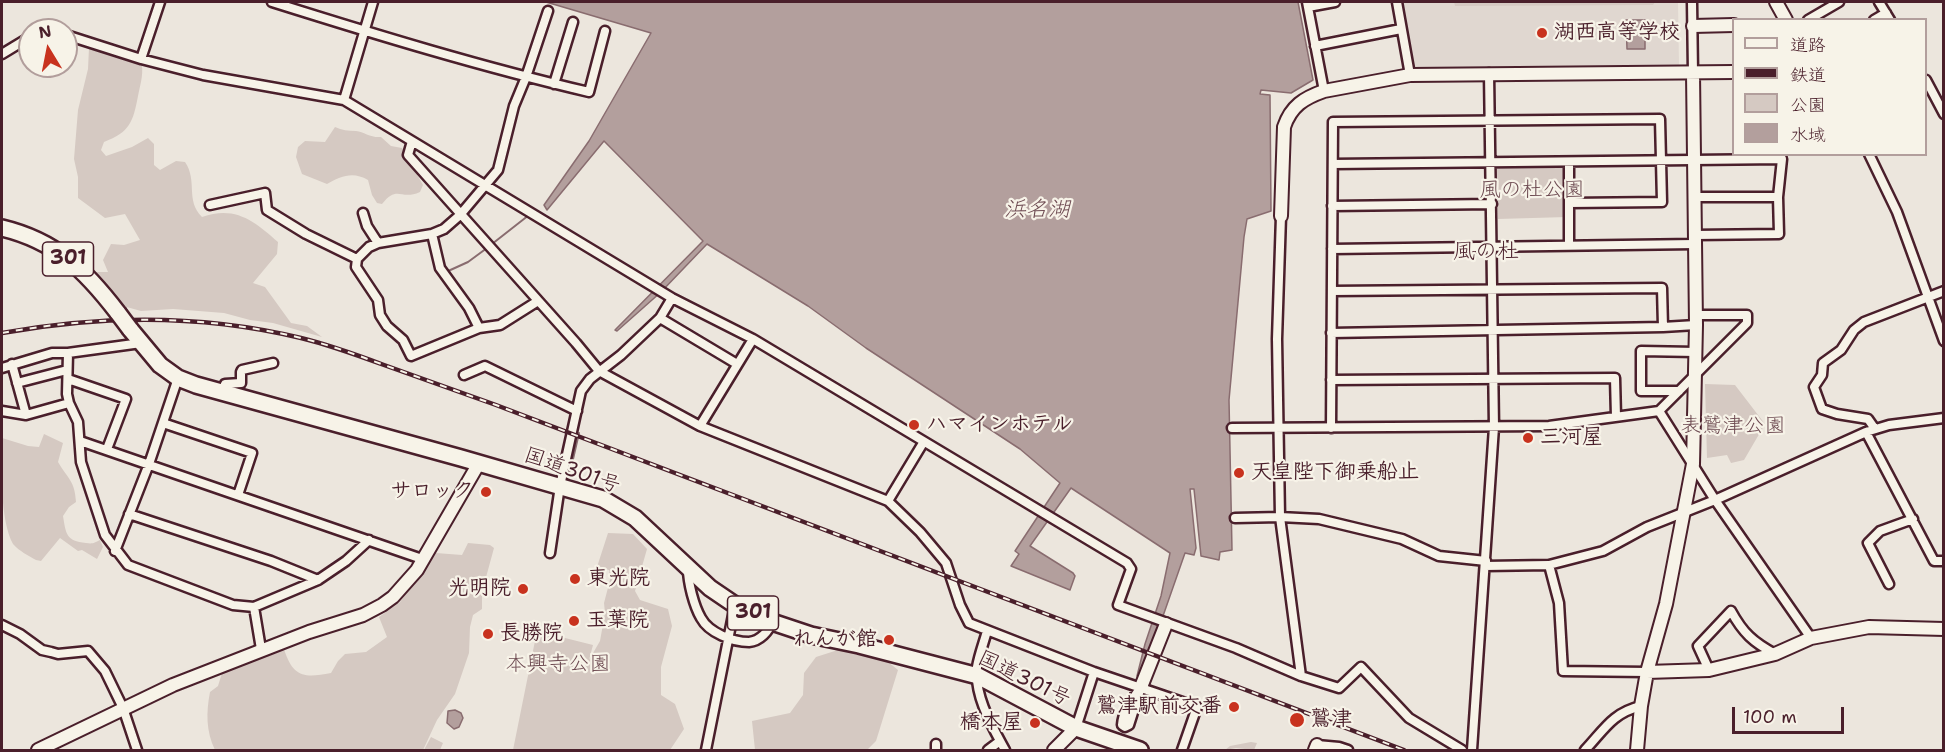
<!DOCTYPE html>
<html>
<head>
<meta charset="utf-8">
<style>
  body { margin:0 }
  #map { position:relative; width:1945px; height:752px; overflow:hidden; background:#ece6dd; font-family:"Shantell Sans","Klee One",sans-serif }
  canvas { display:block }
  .frame { position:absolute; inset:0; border:3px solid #4a1f2b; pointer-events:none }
  .legend { position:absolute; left:1732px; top:18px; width:195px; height:138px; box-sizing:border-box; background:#f7f3e8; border:2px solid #b29e9c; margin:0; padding:8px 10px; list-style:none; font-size:18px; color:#4a1f2b }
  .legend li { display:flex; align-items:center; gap:12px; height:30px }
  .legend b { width:30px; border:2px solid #b29e9c }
  .north { position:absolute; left:18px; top:18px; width:60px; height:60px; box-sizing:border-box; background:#f7f3e8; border:2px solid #b29e9c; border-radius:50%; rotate:350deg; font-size:16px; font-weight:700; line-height:24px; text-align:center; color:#4a1f2b }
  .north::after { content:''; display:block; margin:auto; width:21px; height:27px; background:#c8321e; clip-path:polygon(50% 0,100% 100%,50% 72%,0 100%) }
  .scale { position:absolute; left:1732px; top:707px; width:112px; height:27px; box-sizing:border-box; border:3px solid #4a1f2b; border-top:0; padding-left:8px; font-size:18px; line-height:21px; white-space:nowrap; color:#4a1f2b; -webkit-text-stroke:4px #f7f3e8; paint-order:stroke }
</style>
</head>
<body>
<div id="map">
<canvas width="1945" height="752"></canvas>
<div class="frame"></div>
<ul class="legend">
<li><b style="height:8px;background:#f7f3e8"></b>道路</li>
<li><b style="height:8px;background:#4a1f2b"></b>鉄道</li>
<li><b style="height:16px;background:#d5c9c2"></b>公園</li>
<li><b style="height:16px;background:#b39f9d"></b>水域</li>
</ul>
<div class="north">N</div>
<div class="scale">100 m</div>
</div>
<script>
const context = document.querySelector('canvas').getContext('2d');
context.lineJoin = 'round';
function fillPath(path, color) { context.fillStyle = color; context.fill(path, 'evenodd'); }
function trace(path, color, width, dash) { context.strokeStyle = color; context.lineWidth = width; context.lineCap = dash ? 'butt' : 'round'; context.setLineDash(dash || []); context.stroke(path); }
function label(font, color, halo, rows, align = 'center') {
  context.font = font + ' "Shantell Sans","Klee One",sans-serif'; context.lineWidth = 4.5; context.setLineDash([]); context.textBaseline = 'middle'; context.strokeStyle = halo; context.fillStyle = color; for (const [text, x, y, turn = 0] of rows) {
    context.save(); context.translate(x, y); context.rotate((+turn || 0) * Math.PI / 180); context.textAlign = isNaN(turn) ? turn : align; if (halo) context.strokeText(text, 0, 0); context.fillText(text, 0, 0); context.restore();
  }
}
fillPath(new Path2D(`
  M1400 2H1678L1679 67 1421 68 1409 64Z`), '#e0d7d0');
fillPath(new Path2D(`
  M1454 2H1655L1653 5 1455 6Z
  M93 43 141 59C144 74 141 81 138 96 133 122 130 132 104 142L101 150 106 156 132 147 148 138 154 144V165L160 170 176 161 185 162C198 181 185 200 202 217 236 205 255 222 278 242L277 254 253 283 265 287 291 323 307 326 322 337 273 323 250 320 224 313 173 309 141 311 123 306 94 272H108L103 260 111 244 124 245 140 240 125 214 105 218 78 198V177L74 159 78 110 88 69 89 48Z
  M335 127C342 130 348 131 356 131 364 132 371 138 381 137L391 146 402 148 423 185 420 192C400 201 398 184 382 204L377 203 372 195 368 180C353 171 341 176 327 184L302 174 296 157 298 147 305 141 325 142Z
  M1561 164 1566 168 1567 217 1498 219 1497 169 1501 165Z
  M1705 384 1735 385 1765 424 1744 460 1731 463 1727 455 1707 458Z
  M44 434 63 443 58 462C68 479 75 481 76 502L69 507 63 516C66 534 66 541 86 543 93 544 94 543 100 540L103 547 97 559 82 550 78 551 60 538 41 561 36 560C29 556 19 551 13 544 0 520 1 467 2 438L28 446 39 447Z
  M608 533 633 534 647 549 635 591 640 600 668 609 672 626 661 667V695L675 704 684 729 670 750H513L537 631 593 645 589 660 600 641 605 613 604 603 610 580 609 570 597 567Z
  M468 543 490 545 494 548 482 592V609L473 615 470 627 469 653 455 694 437 720 423 750H215C206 731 206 713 210 692L218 686 222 673 284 649C293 678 305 678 331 673L338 661 345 654 366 652 387 637 379 617 400 602 436 553 462 555Z
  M841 649 887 661 898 670 876 741 867 750H755L752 721 790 713 803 695 804 673 816 657Z
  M431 737 443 743 440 750H424Z
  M1251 742 1257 743 1254 750 1236 748 1225 750 1230 746Z`), '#d5c9c2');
const water = new Path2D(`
  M546 2H1298L1313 80 1291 93 1261 90 1260 94 1270 95 1271 211 1247 219 1244 237 1229 400 1232 550 1220 552 1219 560 1201 556 1194 489H1190L1196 548 1194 555 1185 553 1141 679 1137 676 1145 644 1161 596 1170 553 1071 488 1030 546 1073 573 1075 576 1070 590 1011 566 1019 554 1015 551 1060 483 1020 449 866 348 808 306 707 244 661 292 617 331 615 330 703 241 604 141 547 210 544 205 589 141 651 33Z
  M1626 20H1645V49H1627Z
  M455 710 461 713 463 718 459 727 454 729 447 723 448 711Z`);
fillPath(water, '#b39f9d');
trace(water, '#896c6f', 1.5);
trace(new Path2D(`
  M492 244 529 215
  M446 272 468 262 487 248
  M568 481 579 433`), '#896c6f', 2);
const street = new Path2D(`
  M272 2C377 35 482 67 589 92L605 31
  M1307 2 1324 91
  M1397 2 1410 75
  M1692 2 1693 73
  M1879 2 1890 20
  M1308 7 1335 2
  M1808 20 1839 2
  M1874 20 1886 13
  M66 35 141 59 203 75 344 100 672 298 753 339 1127 563 1131 569 1118 605 1236 648 1301 676 1339 688 1361 667 1409 718 1462 750
  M1315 46 1401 29
  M2 54 30 37
  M141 59 160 2
  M1926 80 1944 114
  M554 84 573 22
  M344 100 373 2
  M412 141 408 155 576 343 599 371 700 426 888 501 920 532 946 563 960 605 969 623 1094 672 1197 707 1182 750
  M1869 154 1897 212 1944 341
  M1569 162V245
  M1333 164 1782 159 1778 197 1779 234 1695 235
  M1695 197H1778
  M210 205 265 193 267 210 306 234 357 259
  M1332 206 1492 204
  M363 213 367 226 378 243
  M1281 216 1277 339 1280 517 1301 676
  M432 234 440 268 469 308 479 328
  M1332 249 1695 244
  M1332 291 1662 288 1663 327 1696 325
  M538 301 500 325 479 328 411 356 403 340 387 326 380 315 378 300 356 267 357 259 369 247 378 243 432 234 444 229 460 215 498 170 514 106 526 77 548 11
  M660 318 737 364
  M1331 333 1663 327
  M141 343 68 353 67 394 69 403 78 422 81 462 105 535 128 565 233 605 254 607 318 580 346 561 369 540
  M12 364 26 415
  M2 368 52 353H68
  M464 375 485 366 577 411
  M68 379 126 399 107 449
  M1331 380 1615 378 1616 417
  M17 383 67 370
  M1679 391H1641V351L1696 352
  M222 393 225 384 241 383V372L242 370 273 363
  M2 411 26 415 69 403
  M1659 411 1715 500 1811 638
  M163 423 252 453 238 495
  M700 426 753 339
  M1232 428 1549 426 1659 411 1747 323V315H1696
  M1331 428 1333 122 1660 119 1662 202 1569 203
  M1875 429 1868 419 1837 414 1822 409 1814 387 1822 375 1823 363 1841 350 1854 330 1864 322 1944 291
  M1866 432 1934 561H1944
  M80 441 422 559
  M888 501 923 443
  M129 514 271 561 318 580
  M1235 518 1280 517 1319 519 1402 539 1439 556 1486 561
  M115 551 149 464 178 378
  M550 553 560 486 581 391 590 379 621 355 660 318 672 298
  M1549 565 1559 603 1563 671 1647 672
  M1485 566 1549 565 1603 551 1647 527 1715 500 1866 432 1889 425 1944 418
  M688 569C688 583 694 606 701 618 709 633 733 642 749 642 760 641 769 631 772 622
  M1889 584 1868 543 1880 531 1913 519
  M254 607 261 649
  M2 625 20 634 42 650 51 652 58 654 88 651 105 671 123 708 137 750
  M987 631C984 642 979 655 977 667 974 696 992 726 1005 750
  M1709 670 1698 646 1731 611C1743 633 1753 642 1775 654
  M1141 687 1129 725 1125 727 1122 725C1123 710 1133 699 1141 687Z
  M1076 728 1094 672
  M936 744V750
  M1317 745 1339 747 1348 750
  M706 750 735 605
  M988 750 1000 741
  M1472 750 1494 427 1489 73
  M1585 750C1604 730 1612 713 1641 706`);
const secondary = new Path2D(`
  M1776 2 1786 20
  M1693 26 1734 25
  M1281 216 1284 127C1291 106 1304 98 1324 91L1410 75 1734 72
  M1647 672 1709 670 1775 654 1811 638 1869 627 1944 629
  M1141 687 1166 624
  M38 750 173 685 309 632 363 615 382 605 393 597 417 570 479 463
  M1054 750 1076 728
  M1315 750 1317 745
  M1637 750 1641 706 1647 672 1666 604 1693 464 1696 325 1693 73`);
const highway = new Path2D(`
  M2 228C56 241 85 270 118 313
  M130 329 160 365 178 378 196 385 461 458 603 499 635 518 710 588 735 605 772 622 811 635 859 645 978 676 1076 728 1140 750`);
trace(street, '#4a1f2b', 13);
trace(secondary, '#4a1f2b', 16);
trace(highway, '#4a1f2b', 20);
trace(street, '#f7f3e8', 8);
trace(secondary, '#f7f3e8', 12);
trace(highway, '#f7f3e8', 15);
const rail = new Path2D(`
  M2 333C101 315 202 314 301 338 330 345 357 355 384 365 421 378 459 392 496 405L1404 750`);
trace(rail, '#4a1f2b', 4.5);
trace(rail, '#f7f3e8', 2, [7]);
const highwayBridge = new Path2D(`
  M118 313 130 329`);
trace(highwayBridge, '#4a1f2b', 20, []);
trace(highwayBridge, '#f7f3e8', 15);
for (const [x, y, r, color] of [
  [1542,33,6,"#c8321e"],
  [914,425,6,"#c8321e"],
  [1528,438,6,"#c8321e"],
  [1239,473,6,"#c8321e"],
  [486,492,6,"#c8321e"],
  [575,579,6,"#c8321e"],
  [523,589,6,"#c8321e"],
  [574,621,6,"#c8321e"],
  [488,634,6,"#c8321e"],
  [889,640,6,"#c8321e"],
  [1234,707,6,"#c8321e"],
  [1297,720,8,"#c8321e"],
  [1035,723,6,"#c8321e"]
]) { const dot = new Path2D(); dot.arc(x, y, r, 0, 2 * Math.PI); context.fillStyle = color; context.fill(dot); trace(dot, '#f7f3e8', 2); }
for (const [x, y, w] of [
  [68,259,51],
  [753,613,51]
]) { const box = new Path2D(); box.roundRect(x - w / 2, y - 17, w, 34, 4.5); context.fillStyle = '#f7f3e8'; context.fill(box); trace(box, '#4a1f2b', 1.5); }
label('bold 20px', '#4a1f2b', null, [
  ["301",68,259],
  ["301",753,613]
]);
label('bold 21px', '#4a1f2b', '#f7f3e8', [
  ["湖西高等学校",1554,33],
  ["ハマインホテル",926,425],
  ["三河屋",1540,438],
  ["天皇陛下御乗船止",1251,473],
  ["サロック",474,492,"right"],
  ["東光院",587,579],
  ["光明院",511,589,"right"],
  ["玉葉院",586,621],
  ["長勝院",500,634],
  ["れんが館",877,640,"right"],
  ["鷲津駅前交番",1222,707,"right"],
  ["鷲津",1310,720],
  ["橋本屋",1023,723,"right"]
], 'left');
label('21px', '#6d4a51', '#f7f3e8', [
  ["風の杜公園",1532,191],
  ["表鷲津公園",1733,427],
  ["本興寺公園",558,665]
]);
label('21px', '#4a1f2b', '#f7f3e8', [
  ["国道301号",572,471,19],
  ["国道301号",1024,679,26]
]);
label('italic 22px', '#6f4c53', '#f7f3e8', [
  ["浜名湖",1037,210]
]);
label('22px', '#4a1f2b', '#f7f3e8', [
  ["風の杜",1486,252]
]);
</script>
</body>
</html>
